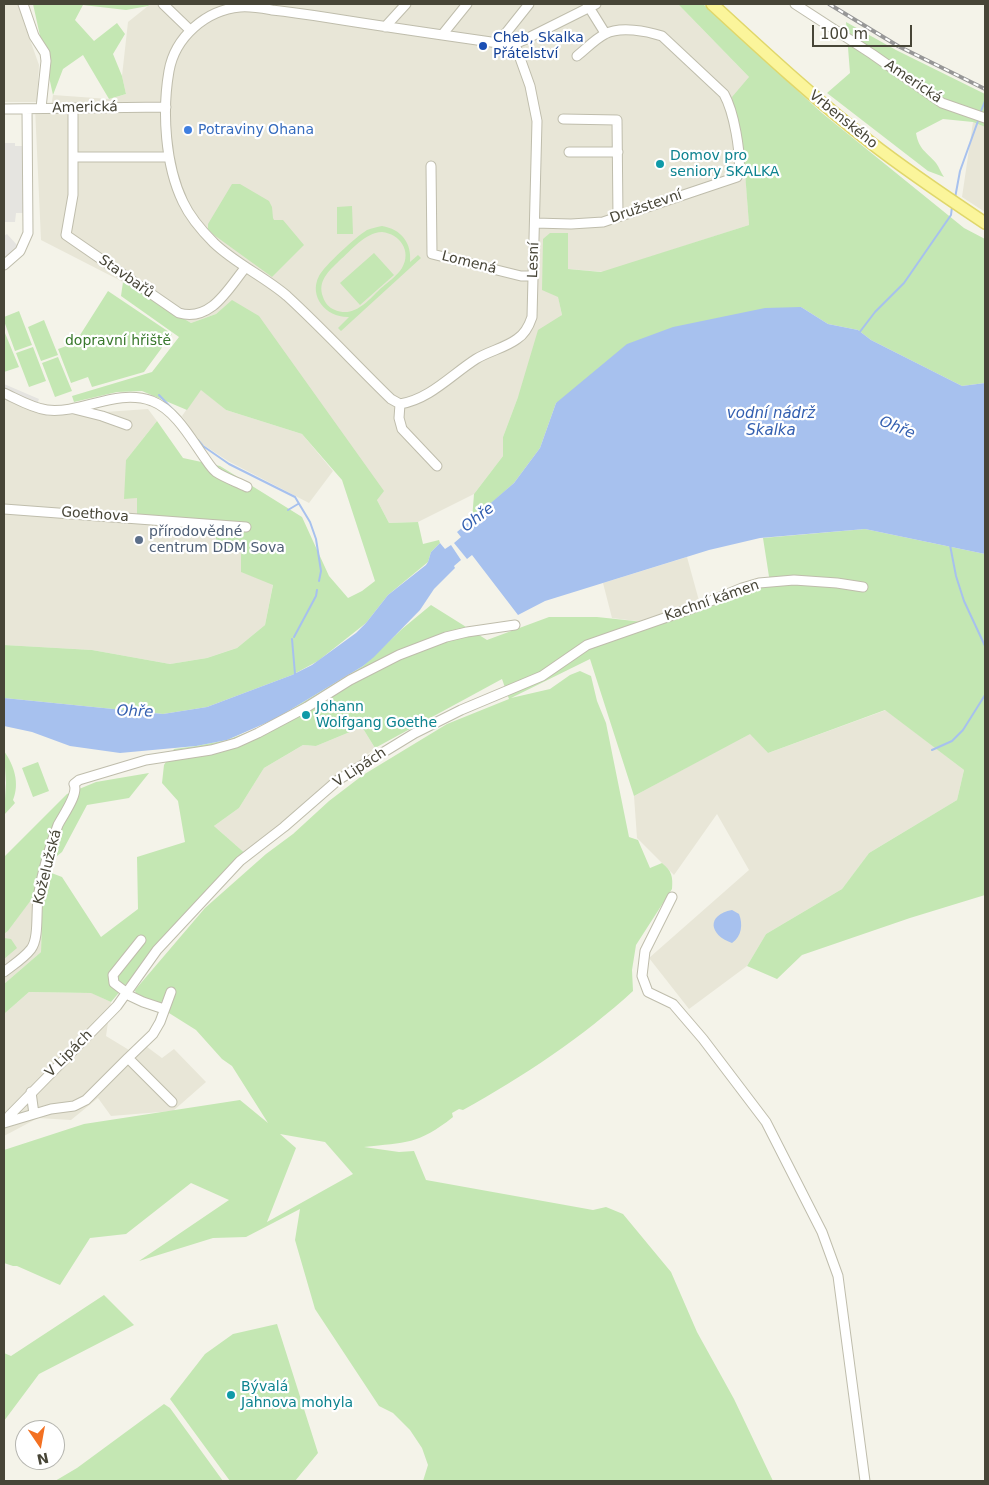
<!DOCTYPE html>
<html>
<head>
<meta charset="utf-8">
<style>
  body { margin:0 }
  #map { position:relative; width:989px; height:1485px; overflow:hidden; background:#f4f3e9; font-family:"DejaVu Sans",sans-serif }
  canvas { display:block }
  .frame { position:absolute; inset:0; border:5px solid #474537; pointer-events:none }
  .north { position:absolute; left:15px; top:1420px; width:50px; height:50px; box-sizing:border-box; background:#fff; border:1px solid #b5b5af; border-radius:50%; rotate:168deg; font-size:14px; font-weight:700; line-height:20px; text-align:center; color:#474537 }
  .north::after { content:''; display:block; margin:auto; width:18px; height:22px; background:#f37021; clip-path:polygon(50% 0,100% 100%,50% 72%,0 100%) }
  .scale { position:absolute; left:812px; top:25px; width:100px; height:22px; box-sizing:border-box; border:2px solid #474537; border-top:0; padding-left:6px; font-size:15px; line-height:18px; white-space:nowrap; color:#474537; -webkit-text-stroke:4px #fff; paint-order:stroke }
</style>
</head>
<body>
<div id="map">
<canvas width="989" height="1485"></canvas>
<div class="frame"></div>
<div class="north">N</div>
<div class="scale">100 m</div>
</div>
<script>
const context = document.querySelector('canvas').getContext('2d');
context.lineJoin = 'round';
function fillPath(path, color) { context.fillStyle = color; context.fill(path, 'evenodd'); }
function trace(path, color, width, dash) { context.strokeStyle = color; context.lineWidth = width; context.lineCap = dash ? 'butt' : 'round'; context.setLineDash(dash || []); context.stroke(path); }
function label(font, color, halo, rows, align = 'center') {
  context.font = font + ' "DejaVu Sans",sans-serif'; context.lineWidth = 4.5; context.setLineDash([]); context.textBaseline = 'middle'; context.strokeStyle = halo; context.fillStyle = color; for (const [text, x, y, turn = 0] of rows) {
    context.save(); context.translate(x, y); context.rotate((+turn || 0) * Math.PI / 180); context.textAlign = isNaN(turn) ? turn : align; if (halo) context.strokeText(text, 0, 0); context.fillText(text, 0, 0); context.restore();
  }
}
fillPath(new Path2D(`
  M4 4H20L24 23 39 65 37 102H4Z
  M146 4H678L749 77 745 169 749 225 604 272 568 269V234L558 296 562 315 518 397 503 437V456L474 494 418 522 389 523 377 500 232 301 216 314 191 323 123 282 41 240 35 107H51L53 95 109 99 126 94 122 76 128 22 148 6Z
  M973 122 985 127V212L962 197Z
  M201 389 226 410 302 434 333 471 309 503 228 461 202 444 182 416Z
  M4 397 48 416 148 409 157 421 126 460 137 498 176 520 175 530 217 534 241 550 242 572 273 584 265 625 237 648 207 658 170 664 92 650 4 645Z
  M687 557 701 608 653 623 612 618 603 583Z
  M886 710 964 770 957 800 869 853 842 889 766 934 747 966 689 1009 649 958 749 870 717 814 674 875 637 838 634 796 750 733 768 753Z
  M362 727 375 748 247 855 214 826 239 808 264 768 303 745 316 746Z
  M43 883 41 952 4 984V934L8 931Z
  M29 992 92 993 111 1002 106 1036 129 1050 143 1044 162 1058 174 1049 206 1082 173 1111 111 1116 98 1098 71 1120 38 1118 4 1136V1014Z`), '#e8e6d7');
fillPath(new Path2D(`
  M33 4H150L148 6 126 10 83 5 75 20 94 41 117 23 125 34 113 54 122 76 126 94 109 99 83 55 63 69 53 95Z
  M678 4H703L822 113 964 228 985 239V383L962 386 871 340 858 330 828 324 801 307 556 403 540 448 514 483 472 520 474 494 503 456V437L518 397 538 330 562 315 558 297 542 290 543 239 550 233H568V269L601 272 749 225 745 172 732 97 749 77Z
  M846 22 896 50 985 94V127L973 122 943 119 916 133C919 150 926 151 936 163 939 167 941 173 944 177L928 171 827 93 850 73Z
  M232 184H240L269 201 272 207 273 218 274 220H283L304 245 272 277 214 235 208 229V224Z
  M352 206 353 234H337V207Z
  M382 226C401 229 412 243 410 262L418 255 421 258 341 331 338 328 349 317C327 318 308 297 319 276 324 266 357 236 367 230 372 228 377 227 382 226ZM382 232C400 234 412 251 402 268 397 276 387 283 380 289 368 301 354 318 335 310 329 308 325 303 323 297 317 281 329 271 339 261 352 250 364 233 382 232Z
  M374 253 394 275 360 305 340 283Z
  M123 282 191 323 216 314 232 300 259 316 384 491 377 500 389 523 418 522 423 544 439 540 440 543 431 552 428 562 388 595 366 623 318 661 292 675 207 707 163 714 4 698V645L92 650 170 664 207 658 237 648 265 625 273 585 241 572V550L216 547V534L175 530 176 520 137 516V498L124 499 126 460 157 421 183 458 220 466 302 517 329 576 348 598 362 591 375 581 342 480 302 434 226 410 201 390 187 410 142 391 117 392 74 402 72 396 152 372 179 337 121 296Z
  M108 291 172 334 144 372 92 387 88 377 71 383 58 349 75 343Z
  M19 311 32 345 15 351 4 321V317Z
  M44 320 58 355 41 361 28 327Z
  M4 333H5L19 367 4 372Z
  M33 347 46 381 29 387 16 353Z
  M58 357 72 391 55 397 42 363Z
  M865 529 985 554V895L910 918 802 955 777 979 747 966 766 934 842 889 869 853 957 800 964 770 885 710 768 753 750 734 634 796 590 659 511 698 550 689 570 675 580 671 591 676 597 701 606 723 629 837 638 840 650 868 662 863C672 871 673 877 672 889L636 945 632 970 633 991C584 1036 523 1077 463 1110L459 1109 452 1113 453 1117C418 1145 406 1142 364 1147L399 1152 414 1151 426 1180 593 1210 606 1207 623 1214 671 1272 697 1332 734 1399 773 1481H423L428 1465 422 1448 410 1430 393 1413 379 1406 315 1309 295 1240 300 1209 246 1237 213 1238 139 1261 229 1200 191 1183 126 1234 90 1238 60 1285 17 1266H13L4 1263V1150L84 1124 240 1100 268 1123 232 1066 222 1059 196 1030 169 1013 164 1000 160 1003 148 1000 136 995 135 990 205 908 266 854 293 834 329 801 363 775 447 724 509 699 502 679 375 748 362 727 316 746 303 745 264 768 239 808 214 826 247 855 198 899 111 1002 91 993 29 992 4 1014V984L41 952 43 884 8 931 4 934V857L67 794 96 782 149 773 129 798 87 805 62 852 41 869 62 877 101 937 138 909 137 857 185 842 178 801 162 783 164 765 174 749 196 746 227 740 256 729 295 707 363 666 402 629 431 605 487 640 549 617H597L653 623 744 590 770 583 763 538ZM280 1134 325 1142 353 1174 267 1222 296 1148Z
  M4 751C14 765 20 783 13 800L15 803 4 815 6 783Z
  M38 762 49 791 33 797 22 768Z
  M4 938 11 939 17 948 4 959Z
  M104 1295 134 1325 39 1374 4 1421V1353L11 1356Z
  M277 1324 318 1453 295 1481H230L170 1399 205 1354 233 1334Z
  M164 1404 170 1408 223 1481H55L77 1468Z`), '#c4e7b3');
fillPath(new Path2D(`
  M4 143H15V146H26L28 213H16L15 222H5Z
  M7 234 18 246 4 260V236Z
  M4 384 39 399 36 407 4 393Z`), '#e5e4e0');
fillPath(new Path2D(`
  M801 307 828 324 858 330 871 340 962 386 985 383V554L865 529 760 538 709 550 545 601 518 615 472 555 467 559 454 543 461 537 457 532 514 483 540 448 556 403 627 344 673 327 765 308Z
  M440 543 445 549 451 545 461 560 454 566 455 568 434 589 420 610 374 657 363 666 275 719 227 740 196 746 120 753 70 746 32 732 4 726V698L163 714 207 707 292 675 312 665 356 633 366 623 388 595 426 565 428 562 431 552Z
  M732 910 739 914C743 924 742 936 732 943 709 935 706 915 732 910Z`), '#a7c1ee');
trace(new Path2D(`
  M981 111 985 101
  M955 198 960 171 978 121
  M859 333 875 312 904 283 951 215 952 207
  M159 395 178 415
  M198 440 203 446 229 464 295 497 310 522 316 539 321 571 319 581
  M288 510 298 504
  M950 545 956 576 964 601 985 646
  M294 637 316 596 317 590
  M292 639 295 674
  M932 750 952 741 963 730 985 695`), '#a7c1ee', 2);
const minor = new Path2D(`
  M23 4 34 36 45 53 46 61 41 108
  M163 4 190 30
  M587 4 605 33
  M795 4 872 54 942 103 985 118
  M385 27 406 4
  M442 35 467 4
  M498 43 529 4
  M515 44 530 86 537 121 532 317C529 326 525 334 517 339 505 348 489 351 476 359 451 375 430 399 400 404L391 399C356 365 323 329 287 296 265 277 236 264 214 243 202 231 190 217 183 202 165 165 162 111 169 71 175 37 206 10 240 7 251 6 261 8 272 10 291 12 311 15 330 18 386 27 442 35 498 43L515 44 524 40 596 4
  M73 108V195L66 235 179 313C211 322 228 289 245 268
  M4 109 166 107
  M563 119 617 120 618 217
  M569 152H618
  M73 157H169
  M431 166 432 254 521 276H533
  M535 223 571 224 603 222 737 177 739 173C741 152 734 112 724 94L662 36C647 31 620 26 605 34 595 39 586 49 577 56
  M4 265 20 251 28 233 27 109
  M4 393C17 399 32 408 47 410 82 414 116 388 152 401 175 410 190 437 204 457 207 461 211 468 216 472 225 478 237 482 247 487
  M400 404 399 418 402 429 437 466
  M74 409 102 416 127 425
  M4 509 246 527
  M672 897 645 951 642 976 648 992 673 1004 703 1039 766 1122 822 1232 838 1276 865 1481
  M4 972C13 965 24 958 31 949 40 937 35 908 39 892 43 870 50 846 58 825 63 815 79 794 74 784L79 780 146 760 211 750 236 743 258 733 307 707 350 680 399 655 446 637 467 632 515 625
  M127 993 114 983 113 975 141 940
  M126 994 143 1002 164 1009
  M128 1058 153 1034 160 1022 171 992
  M31 1092 34 1114
  M9 1116 117 1006 157 950 240 861 284 827 338 780 415 733 461 710 542 676 587 645 696 607 742 588 759 583 794 580 837 583 863 587
  M4 1123 51 1109 74 1106 86 1100 128 1058 172 1102`);
const major = new Path2D(`
  M712 4C763 51 815 99 870 142 907 171 946 197 985 223`);
trace(minor, '#bfbdac', 11);
trace(major, '#e0d76b', 14);
trace(minor, '#fff', 9);
trace(major, '#fbf59b', 11);
const rail = new Path2D(`
  M829 4 898 46 985 89`);
trace(rail, '#979797', 4);
trace(rail, '#fff', 2, [5.5]);
for (const [x, y, r, color] of [
  [483,46,5,"#1a4fb4"],
  [188,130,5,"#3f7fe0"],
  [660,164,5,"#0f9aa8"],
  [139,540,5,"#5c6f8a"],
  [306,715,5,"#0f9aa8"],
  [231,1395,5,"#0f9aa8"]
]) { const dot = new Path2D(); dot.arc(x, y, r, 0, 2 * Math.PI); context.fillStyle = color; context.fill(dot); trace(dot, '#fff', 2); }
label('14px', '#164399', '#fff', [
  ["Cheb, Skalka",493,38],
  ["Přátelství",493,54]
], 'left');
label('14px', '#474537', '#fff', [
  ["Americká",913,82,34],
  ["Americká",85,108,-1],
  ["Vrbenského",843,120,39],
  ["Družstevní",646,207,-19],
  ["Lesní",534,260,-88],
  ["Lomená",469,263,14],
  ["Stavbařů",126,277,35],
  ["Goethova",95,515,4],
  ["Kachní kámen",712,601,-19],
  ["V Lipách",360,768,-33],
  ["Koželužská",48,867,-76],
  ["V Lipách",69,1054,-45]
]);
label('14px', '#366cbe', '#fff', [
  ["Potraviny Ohana",198,130]
], 'left');
label('14px', '#0d838f', '#fff', [
  ["Domov pro",670,156],
  ["seniory SKALKA",670,172],
  ["Johann",316,707],
  ["Wolfgang Goethe",316,723],
  ["Bývalá",241,1387],
  ["Jahnova mohyla",241,1403]
], 'left');
label('14px', '#38782c', '#fff', [
  ["dopravní hřiště",118,341]
]);
label('14px', '#4e5e75', '#fff', [
  ["přírodovědné",149,532],
  ["centrum DDM Sova",149,548]
], 'left');
label('italic 15px', '#335fb0', '#fff', [
  ["vodní nádrž",771,414],
  ["Skalka",771,431],
  ["Ohře",897,428,22],
  ["Ohře",478,518,-38],
  ["Ohře",135,712,2]
]);
</script>
</body>
</html>
